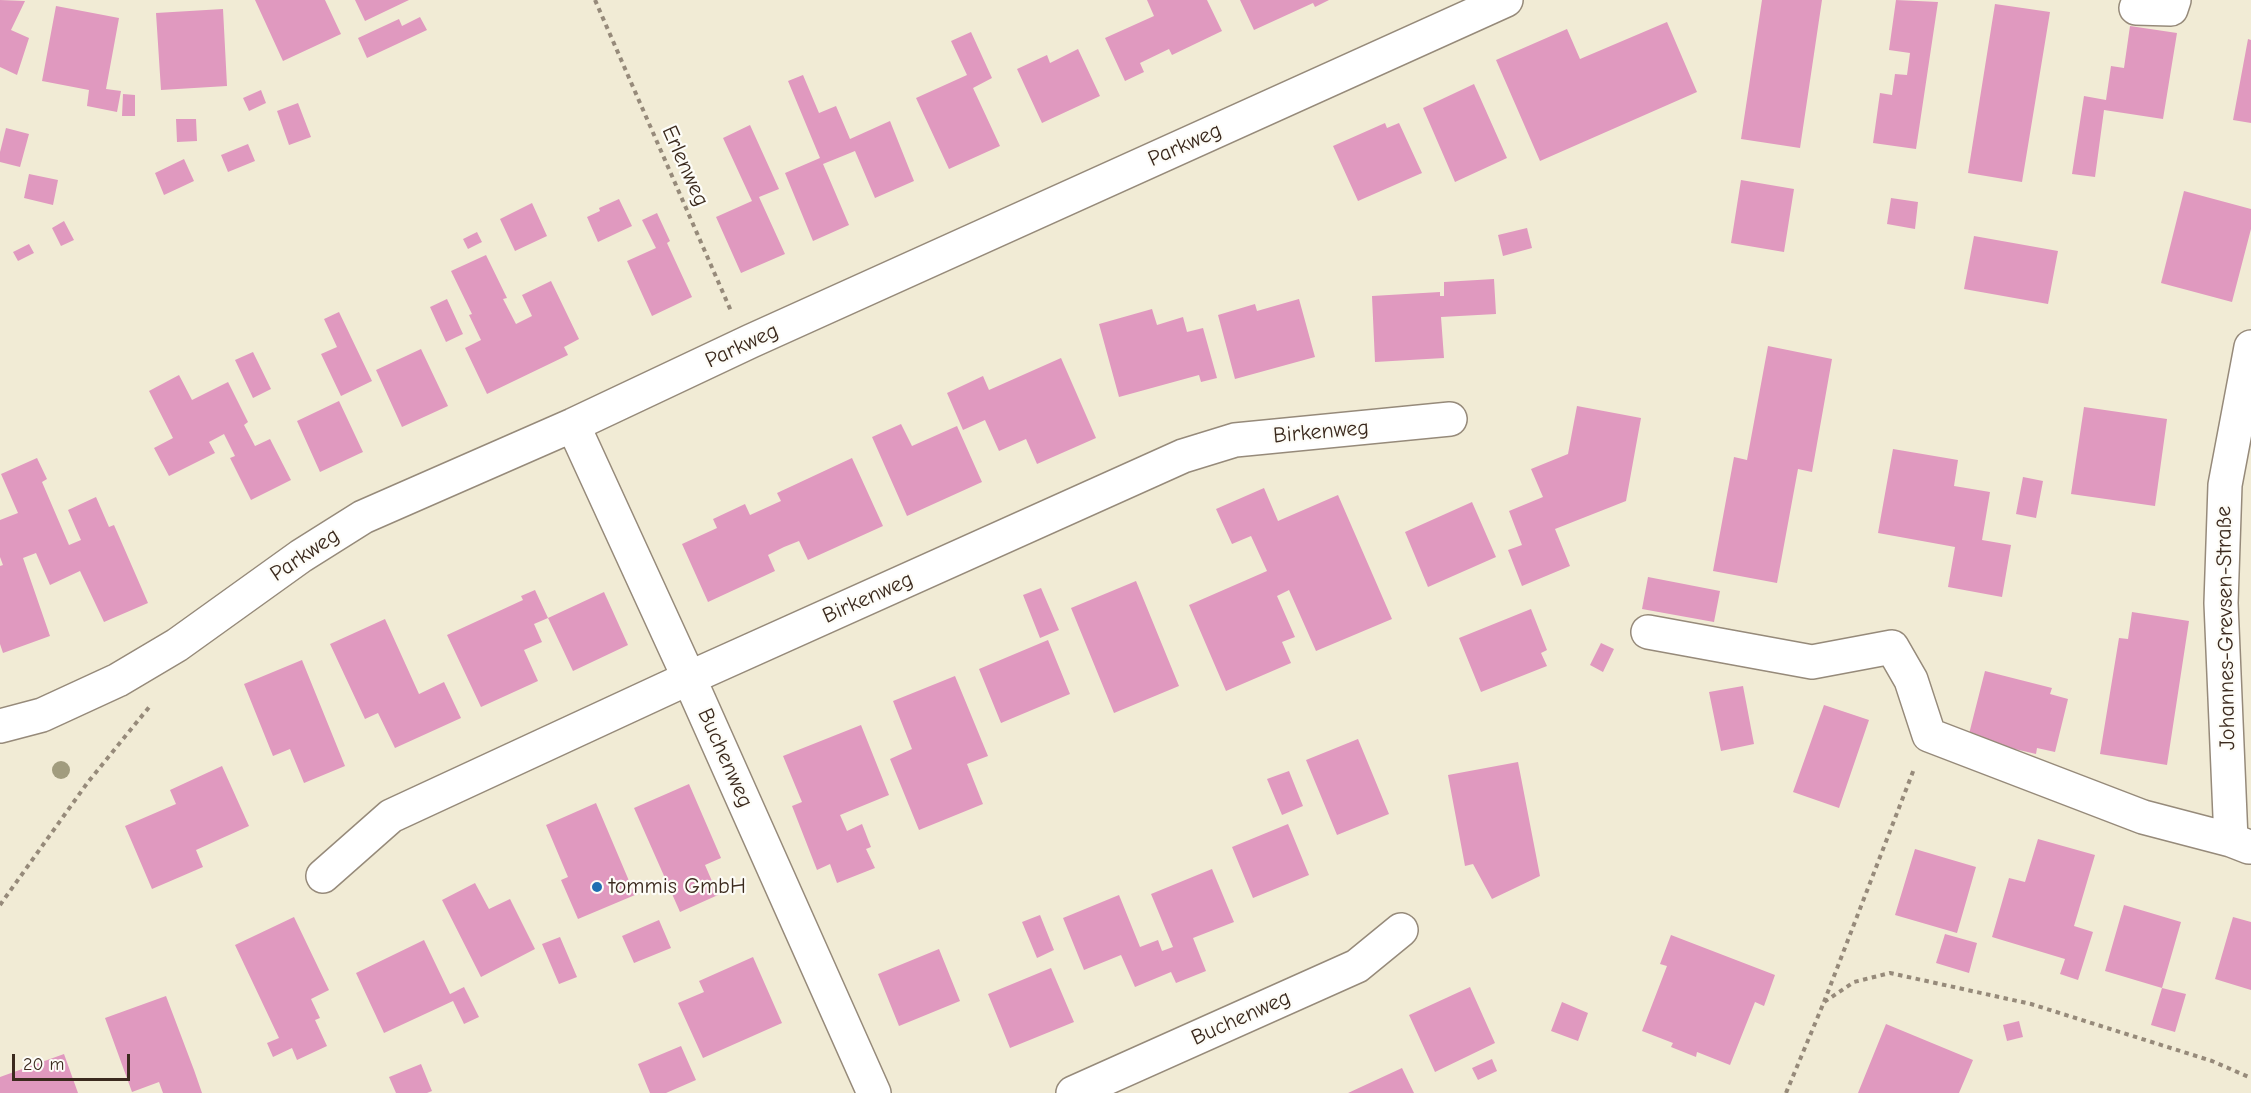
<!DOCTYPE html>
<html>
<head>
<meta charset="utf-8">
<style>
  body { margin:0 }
  #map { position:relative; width:2251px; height:1093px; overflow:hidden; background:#f1ebd5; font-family:"Comic Neue",sans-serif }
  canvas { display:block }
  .scale { position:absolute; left:12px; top:1054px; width:118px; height:27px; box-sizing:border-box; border:3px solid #3b2a1e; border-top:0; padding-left:8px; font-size:18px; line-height:21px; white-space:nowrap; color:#3b2a1e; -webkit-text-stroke:4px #fdfcf7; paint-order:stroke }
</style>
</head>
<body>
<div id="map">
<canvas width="2251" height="1093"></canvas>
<div class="scale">20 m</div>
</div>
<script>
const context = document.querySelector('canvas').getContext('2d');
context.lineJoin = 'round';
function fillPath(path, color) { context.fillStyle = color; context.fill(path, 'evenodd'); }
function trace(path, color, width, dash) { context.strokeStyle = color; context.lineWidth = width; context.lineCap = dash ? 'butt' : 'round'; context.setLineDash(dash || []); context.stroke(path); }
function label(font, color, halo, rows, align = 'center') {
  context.font = font + ' "Comic Neue",sans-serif'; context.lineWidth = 4.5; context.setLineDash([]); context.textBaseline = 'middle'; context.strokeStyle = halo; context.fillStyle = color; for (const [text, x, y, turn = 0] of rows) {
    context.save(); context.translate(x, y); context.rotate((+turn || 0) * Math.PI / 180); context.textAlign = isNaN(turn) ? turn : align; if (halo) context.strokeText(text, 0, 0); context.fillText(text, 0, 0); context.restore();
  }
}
fillPath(new Path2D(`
  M0 0 25 1 11 30 29 38 17 75 0 67Z
  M255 0H325L341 34 283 61Z
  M355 0H409L365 21Z
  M1147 0H1207L1222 31 1172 55 1169 49 1140 63 1144 72 1125 81 1105 38 1154 16Z
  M1240 0H1329L1315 7 1313 3 1254 30Z
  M1762 0H1822L1800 148 1741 139Z
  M1896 0 1938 2 1916 149 1873 143 1880 93 1892 95 1895 74 1907 75 1910 53 1889 50Z
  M1995 4 2050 12 2022 182 1968 173Z
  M56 6 119 18 106 89 121 91 117 112 87 106 89 90 42 81Z
  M223 9 227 86 161 90 156 13Z
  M420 17 427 30 367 58 358 38 399 19 402 26Z
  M1667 22 1697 92 1540 161 1496 60 1567 29 1580 59Z
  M2130 26 2177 33 2163 119 2104 110 2095 177 2072 174 2084 96 2106 100 2111 66 2124 68Z
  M971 32 992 78 973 88 1000 146 949 169 916 98 967 75 951 41Z
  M2248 39 2251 40V123L2233 120Z
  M1078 49 1100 96 1042 123 1017 69 1047 55 1050 63Z
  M803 75 819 113 836 106 850 139 890 121 914 181 875 198 855 151 823 164 849 225 813 241 785 173 820 158 788 81Z
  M1474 84 1507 158 1455 182 1423 108Z
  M261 90 266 103 249 111 243 98Z
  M123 94 135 95V116H122Z
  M298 103 311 137 289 145 277 111Z
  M176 119H196L197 141 177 142Z
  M1385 123 1387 128 1399 123 1422 173 1358 201 1333 146Z
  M750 125 779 189 759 197 785 254 741 273 716 217 752 201 723 138Z
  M6 128 29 134 20 167 0 162V152Z
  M248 144 255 161 228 172 221 155Z
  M184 159 194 181 164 195 155 173Z
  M29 174 58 180 53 205 24 198Z
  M1741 180 1794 189 1784 252 1731 243Z
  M2184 191 2251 209V229L2232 302 2161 283Z
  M1891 198 1918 202 1915 229 1887 224Z
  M619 199 632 226 598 242 587 217 600 211 599 208Z
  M532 203 547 236 515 251 500 219Z
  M657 213 670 241 667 243 692 297 652 316 627 261 656 248 642 220Z
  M64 221 74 240 61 246 52 228Z
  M1527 228 1532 248 1503 256 1498 235Z
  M477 232 482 242 468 249 463 239Z
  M1974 236 2058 251 2048 304 1964 289Z
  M29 244 34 253 18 261 13 252Z
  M486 255 507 298 503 299 516 324 532 316 522 295 551 281 579 339 564 347 568 355 487 394 465 348 481 340 469 315 472 314 451 271Z
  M1494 279 1496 314 1441 317 1444 358 1375 362 1372 296 1440 292V296H1444V282Z
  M447 299 463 334 446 342 430 307Z
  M1299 299 1315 357 1235 379 1218 315 1255 304 1257 311Z
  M1152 309 1157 325 1183 317 1187 332 1203 328 1217 378 1201 382 1199 375 1119 397 1099 324Z
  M339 312 372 381 341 396 321 354 337 347 324 319Z
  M1768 346 1832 359 1812 472 1798 469 1777 583 1713 571 1734 457 1747 460Z
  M421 349 448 406 402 427 376 370Z
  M253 352 271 389 253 398 235 360Z
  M1061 358 1096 438 1037 464 1026 439 999 451 985 420 963 430 947 393 983 376 989 390Z
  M179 375 192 400 228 382 248 422 244 425 255 446 270 439 291 480 251 500 230 458 235 456 224 434 209 442 215 453 169 476 154 448 173 438 149 391Z
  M339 401 363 452 320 472 297 421Z
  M1577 406 1641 418 1626 501 1555 529 1570 566 1522 586 1508 550 1522 545 1509 511 1543 497 1531 469 1568 454Z
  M2084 407 2167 419 2155 506 2071 494Z
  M901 424 912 446 957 426 982 482 907 516 872 437Z
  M1893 449 1958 460 1954 486 1990 492 1982 540 2011 545 2002 597 1948 587 1955 547 1878 533Z
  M37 458 47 479 42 482 69 545 81 540 68 510 96 497 109 527 114 525 148 603 104 622 80 571 50 585 36 553 23 558 50 636 3 653 0 644V566L3 565 0 557V520L18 513 1 474Z
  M852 458 883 526 808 560 799 541 784 547 768 555 775 571 708 602 682 544 717 528 713 519 745 504 750 515 781 501 777 493Z
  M2023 477 2043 481 2036 518 2016 514Z
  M1264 488 1278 521 1338 495 1392 619 1316 651 1289 590 1277 596 1295 637 1282 642 1291 663 1226 691 1189 605 1267 571 1251 536 1232 544 1216 509Z
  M1472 502 1496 557 1428 587 1405 532Z
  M1648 577 1720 591 1714 622 1642 609Z
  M1136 581 1179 686 1114 713 1071 608Z
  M1041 588 1059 630 1040 638 1023 595Z
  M535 590 548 618 534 624 542 642 524 650 538 681 481 707 447 635 523 600 521 596Z
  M604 592 628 645 573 671 548 618Z
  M1531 609 1547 650 1541 653 1547 666 1481 692 1459 638Z
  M2132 612 2189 621 2167 765 2100 754 2119 638 2128 639Z
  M385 619 419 694 444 682 461 718 395 748 378 713 365 719 330 644Z
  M1048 640 1070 694 1001 723 979 669Z
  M1601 643 1614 649 1603 672 1590 665Z
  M302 660 345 766 304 783 290 749 273 756 244 684Z
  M1985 671 2052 688 2050 694 2068 699 2055 752 2037 748 2036 754 1968 738Z
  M955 676 988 756 967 764 983 804 919 830 890 759 912 749 893 701Z
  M1743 686 1754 744 1721 751 1709 692Z
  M1824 705 1869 720 1839 808 1793 792Z
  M861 725 889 795 840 815 847 831 862 824 871 847 866 849 875 868 837 883 830 864 817 870 792 806 802 802 783 756Z
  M1358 739 1389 814 1337 835 1306 760Z
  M1518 762 1540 876 1492 899 1473 864 1465 866 1448 775Z
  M222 766 249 826 196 850 203 867 152 889 125 826 176 804 170 790Z
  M1289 771 1303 806 1282 815 1267 779Z
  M689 784 721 858 705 865 718 895 680 912 634 808Z
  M596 803 635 895 578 919 561 880 568 877 546 825Z
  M1288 824 1309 875 1253 898 1232 847Z
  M2038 839 2095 855 2074 926 2093 932 2078 980 2060 974 2065 959 1992 937 2009 878 2025 882Z
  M1915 849 1976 867 1957 933 1895 915Z
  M1212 869 1234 922 1193 938 1206 971 1176 983 1171 972 1135 987 1121 955 1084 970 1063 918 1119 895 1140 947 1158 940 1162 951 1173 947 1151 894Z
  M475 883 489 909 510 899 535 949 481 977 442 900Z
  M2124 905 2181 922 2162 988 2105 971Z
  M1040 915 1054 950 1037 958 1022 922Z
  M294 917 329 990 311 999 320 1018 315 1020 327 1046 297 1060 292 1048 273 1057 267 1043 279 1038 235 945Z
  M2233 917 2251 922V990L2215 979Z
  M659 920 671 948 634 963 622 936Z
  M1945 934 1977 943 1969 973 1936 963Z
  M1671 935 1775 975 1764 1006 1755 1002 1730 1065 1697 1052 1696 1057 1671 1047 1673 1043 1642 1031 1667 966 1660 964Z
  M560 937 577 977 559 984 542 944Z
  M424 940 450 994 464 987 479 1017 464 1024 453 1001 384 1033 356 973Z
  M939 949 960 1001 899 1026 878 974Z
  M753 957 782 1023 703 1058 678 1003 704 992 699 981Z
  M1051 968 1074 1022 1010 1048 988 994Z
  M1470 987 1495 1043 1435 1072 1409 1015Z
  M2162 988 2186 994 2175 1032 2151 1025Z
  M166 996 194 1070 202 1093H163L159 1082 132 1092 105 1018Z
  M1562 1002 1588 1013 1578 1041 1551 1031Z
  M2019 1021 2023 1037 2007 1041 2003 1025Z
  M1886 1024 1973 1060 1959 1093H1858Z
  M681 1046 696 1080 666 1093H650L638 1064Z
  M64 1054 78 1093H0V1077Z
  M1492 1059 1497 1071 1478 1080 1472 1068Z
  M421 1064 432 1091 427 1093H396L389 1077Z
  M1402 1068 1414 1093H1348Z`), '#e099bf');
const minor = new Path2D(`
  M2136 8 2171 9 2174 0
  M573 425 689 678 874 1093
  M1648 632 1812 662 1892 647 1911 680 1929 735 2143 817 2231 840
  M0 726 42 715 118 680 177 645 301 556 363 517 573 425 751 341 1506 0
  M2249 847 2231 840 2221 603 2225 485 2251 347
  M323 876 391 816 689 678 1183 456 1235 440 1450 419
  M1073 1093 1357 966 1401 930`);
trace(minor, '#968a7a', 36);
trace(new Path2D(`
  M595 0 731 311
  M0 905 88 782 150 706
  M1824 1002 1914 769
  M1786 1093 1824 1002 1854 982 1890 973 2031 1004 2212 1061 2251 1078`), '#968a7a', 4, [4.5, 4.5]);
trace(minor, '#fff', 33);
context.fillStyle = '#a19c7e';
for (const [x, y] of [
  [61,770]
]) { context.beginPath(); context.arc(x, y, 9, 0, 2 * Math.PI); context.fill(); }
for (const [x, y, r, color] of [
  [597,887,6,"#1f6fb2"]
]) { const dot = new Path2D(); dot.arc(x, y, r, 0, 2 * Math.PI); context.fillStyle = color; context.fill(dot); trace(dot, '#fdfcf7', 2); }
label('22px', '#3b2a1e', '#fdfcf7', [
  ["Parkweg",1185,145,-24],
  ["Erlenweg",685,166,66],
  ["Parkweg",742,346,-25],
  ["Birkenweg",1321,432,-5],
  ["Parkweg",305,555,-34],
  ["Birkenweg",868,598,-24],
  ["Johannes-Grevsen-Straße",2226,628,-91],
  ["Buchenweg",725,758,66],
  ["Buchenweg",1241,1018,-24]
]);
label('22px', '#3b2a1e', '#fdfcf7', [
  ["tommis GmbH",609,887]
], 'left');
</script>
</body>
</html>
